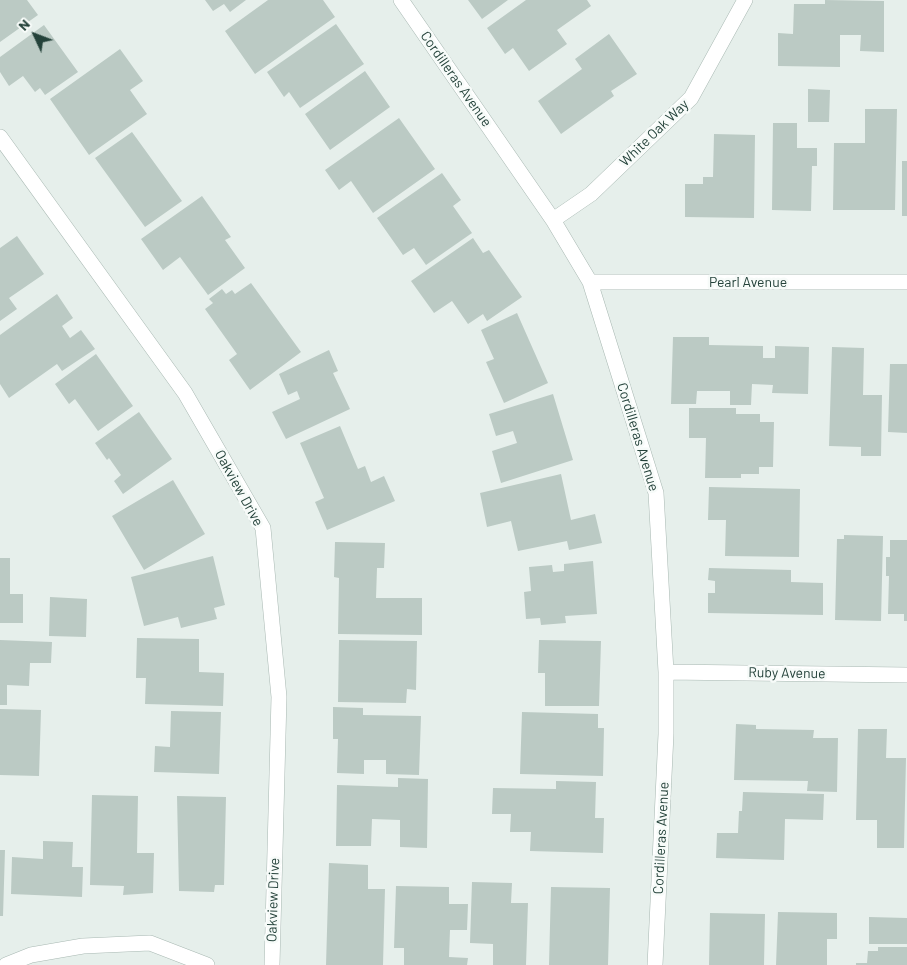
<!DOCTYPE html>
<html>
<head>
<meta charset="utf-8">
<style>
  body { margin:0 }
  #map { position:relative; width:907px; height:965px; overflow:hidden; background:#e6efeb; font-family:Barlow,sans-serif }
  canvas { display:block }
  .north { position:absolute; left:10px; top:10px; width:50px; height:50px; -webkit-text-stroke:4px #f7fbf9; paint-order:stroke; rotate:313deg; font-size:14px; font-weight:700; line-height:20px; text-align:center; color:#24423a }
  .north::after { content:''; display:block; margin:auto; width:18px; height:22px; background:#24423a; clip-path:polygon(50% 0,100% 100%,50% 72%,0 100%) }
</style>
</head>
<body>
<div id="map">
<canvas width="907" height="965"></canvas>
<div class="north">N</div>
</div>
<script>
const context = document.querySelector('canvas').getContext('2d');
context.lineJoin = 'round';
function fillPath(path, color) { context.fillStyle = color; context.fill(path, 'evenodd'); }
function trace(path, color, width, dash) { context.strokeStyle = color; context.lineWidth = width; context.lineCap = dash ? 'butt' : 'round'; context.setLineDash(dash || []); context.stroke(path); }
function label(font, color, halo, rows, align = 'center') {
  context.font = font + ' Barlow,sans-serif'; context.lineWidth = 5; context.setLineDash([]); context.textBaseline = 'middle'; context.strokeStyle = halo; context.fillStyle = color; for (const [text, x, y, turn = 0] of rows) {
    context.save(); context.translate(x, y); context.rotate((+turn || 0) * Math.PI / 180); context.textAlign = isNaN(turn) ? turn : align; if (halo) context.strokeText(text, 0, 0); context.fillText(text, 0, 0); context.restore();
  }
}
fillPath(new Path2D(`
  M0 0H27L38 15 0 42Z
  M205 0H246L230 12 224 4 213 11Z
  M268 0H323L335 17 255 74 225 31Z
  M468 0H508L482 19Z
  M526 0H587L591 6 557 30 567 44 529 71 513 48 505 54 487 28Z
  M825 0 884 1V52L860 51 861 35H840V67L778 66V33L793 34 794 4H825Z
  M336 24 364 64 300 108 289 92 284 97 267 72Z
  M44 25 78 72 45 95 40 88 35 92 23 76 9 86 0 72V57Z
  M609 34 637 74 611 91 614 96 561 134 538 101 582 69 575 59Z
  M120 49 143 81 130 90 147 114 89 155 50 99Z
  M365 71 390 107 330 150 305 114Z
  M808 89 830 90 829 122H808Z
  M865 109H897L895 210H833L834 143H865Z
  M399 118 435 169 373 213 351 181 339 190 325 170Z
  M773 123H797V148H817V166H812L811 211 772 210Z
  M132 132 182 201 145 227 95 158Z
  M714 134 755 135 754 218 685 217V184H703V177H713Z
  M902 161H907V216H902Z
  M442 173 461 200 453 206 472 233 426 265 414 248 403 255 377 218Z
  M202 196 231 237 225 240 245 268 208 295 180 257 163 270 141 239Z
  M17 236 44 274 9 298 17 309 0 321V248Z
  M473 238 483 253 489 250 522 297 487 321 483 314 468 324 452 301 434 313 411 281Z
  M251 283 301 352 250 390 229 360 237 354 205 309 213 303 209 299 222 289 226 294 232 290 235 294Z
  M57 294 73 318 62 326 70 338 81 330 95 349 62 371 57 364 9 398 0 384V335Z
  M517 313 548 383 504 403 486 362 494 359 481 330Z
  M673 337H709V345L763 346V358H775V346L809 347 808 394 772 393 773 385 752 384 751 405H730V391H697L696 404H671Z
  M832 347 864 348 863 395H882L881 456H861V447L829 446Z
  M329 350 338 371 333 373 350 409 286 439 272 412 300 399 297 391 288 395 279 374Z
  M96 354 133 406 98 431 75 399 69 404 55 384Z
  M890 364H907V433L888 432Z
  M553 394 573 460 501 483 492 451 517 443 513 431 496 436 489 414Z
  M689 408H736V414H760V422H774L773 467H759V474H741V478H705L706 438H689Z
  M139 412 172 459 123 494 114 481 121 475 109 458 107 460 95 443Z
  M340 426 358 469 365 466 371 482 384 476 395 501 327 530 315 502 324 498 300 443Z
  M561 474 571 520 595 514 602 543 569 550 567 541 518 551 511 521 487 527 480 493Z
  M173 480 205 534 144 570 112 516Z
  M709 487 800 489 799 557 725 556 726 520H708Z
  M844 535 883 536 881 621 835 620 837 539H844Z
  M890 540H907V621H904V614H888L889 576H886V557H890Z
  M335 542 385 543 384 568H377L376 598H422V635L338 634 339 578 334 577Z
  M213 556 225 605 214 608 217 619 181 628 178 617 144 626 131 577Z
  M0 558H10V594H23V623H0Z
  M593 561 597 614 565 616 566 623 541 625 540 618 526 619 524 592 531 591 529 567 552 565 553 572 564 571V564Z
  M709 568 791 570V582L823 583V615L708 613V593H715V581L708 580Z
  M50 597 87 599 86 637 49 636Z
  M137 638 199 639V672L224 673 223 706 145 704 146 678H136Z
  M0 640 52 642 51 663H30L29 686 7 685V705H0Z
  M339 640 417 641 416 690 407 689 406 703 338 702Z
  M539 640 601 641 599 706H545V673H538Z
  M333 707 363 708V715L421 716 419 775 386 774V760H364V774L337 773 338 739H333Z
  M0 709 41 710 39 776 0 775Z
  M171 711 221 712 219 774 154 772 155 746 170 747Z
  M522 712 598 714V728H604L603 776 520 774Z
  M736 724 756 725V729L814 730 813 738H838L837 792 807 791 808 781 734 780Z
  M858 729H887L886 758H906L904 848H877V820H856Z
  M398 778 428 779 427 848 400 847V820L372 819 371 846H336L337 785 398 787Z
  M556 781 596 782 595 818H604L603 853 530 851 531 832H510L511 814H492L493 788 556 789Z
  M743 792 824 794 823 820 785 819 784 860 716 858 717 833H738L739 811H742Z
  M92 795 138 796 137 853H154L153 893 123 895 124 886 90 885Z
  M177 796 226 797 224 885H215L214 892 179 891Z
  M43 841 73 842 72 867H83L82 897 11 894 12 857 43 859Z
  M0 850H5L3 916H0Z
  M329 863 368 865V889H385L383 965H326Z
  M472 882 512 883 511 903H528L526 965H493V944L470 943Z
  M396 886 449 887V904H468L467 930H450L449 957 468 958 467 965H404V948H394Z
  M551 887 610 888 608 965H549Z
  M778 912 837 913V939H827V965H776Z
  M710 913 765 914 764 965H709Z
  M869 917 907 918V944H869Z
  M878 947H907V965H856V963H867L868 951H878Z`), '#bbcac4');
const minor = new Path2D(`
  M401 0 553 220 590 282 656 493 666 672V734L655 965
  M0 137 185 393 263 528 279 697 272 965
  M553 220 591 194 691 98 745 0
  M590 282H907
  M666 672 907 675
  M6 965 31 955 83 946 150 943 207 965`);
trace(minor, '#a8b8b2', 16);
trace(minor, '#fff', 15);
label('14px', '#24423a', '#f7fbf9', [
  ["Cordilleras Avenue",456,79,55],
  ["White Oak Way",654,133,-44],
  ["Pearl Avenue",748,282],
  ["Cordilleras Avenue",638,437,73],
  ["Oakview Drive",239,488,61],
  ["Ruby Avenue",787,673,1],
  ["Cordilleras Avenue",661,838,-87],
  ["Oakview Drive",273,900,-88]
]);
</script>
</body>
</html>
